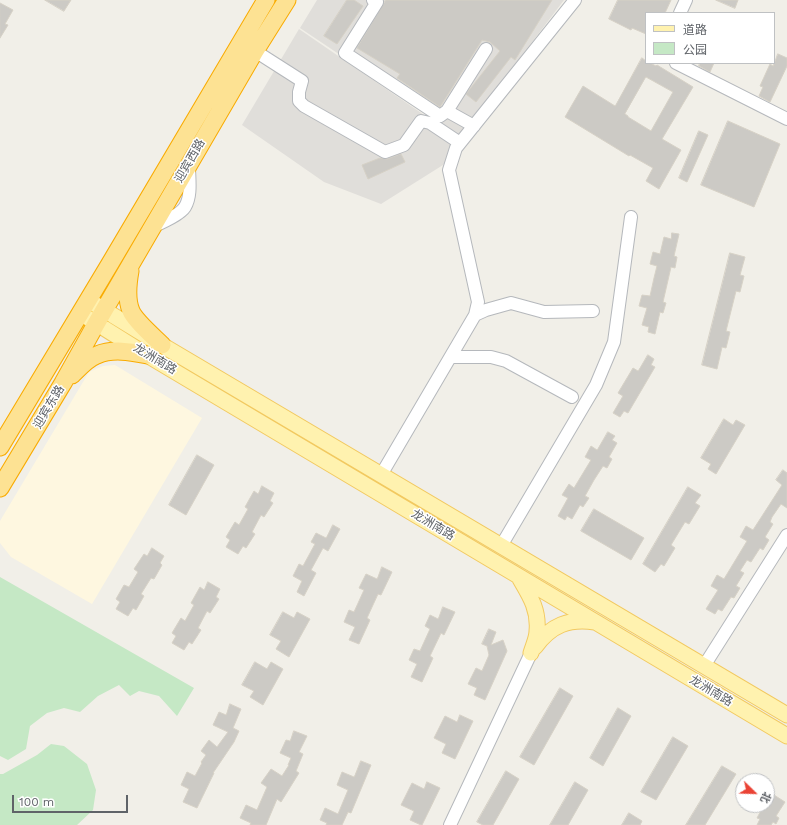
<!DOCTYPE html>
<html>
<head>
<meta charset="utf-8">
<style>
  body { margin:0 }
  #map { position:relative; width:787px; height:825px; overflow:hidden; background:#f1efe8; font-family:"Work Sans","Noto Sans SC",sans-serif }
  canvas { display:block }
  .legend { position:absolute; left:645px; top:12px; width:130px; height:52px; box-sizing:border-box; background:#fff; border:1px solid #bfc1c3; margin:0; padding:5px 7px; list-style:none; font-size:12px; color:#5f6368 }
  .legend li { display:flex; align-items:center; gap:8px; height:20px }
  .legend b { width:20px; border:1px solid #bfc1c3 }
  .north { position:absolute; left:735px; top:773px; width:40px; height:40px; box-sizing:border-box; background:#fff; border:1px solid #bfc1c3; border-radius:50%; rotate:113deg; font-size:11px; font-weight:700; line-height:16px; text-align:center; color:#5f6368 }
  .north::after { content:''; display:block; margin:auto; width:14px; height:18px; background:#ea4335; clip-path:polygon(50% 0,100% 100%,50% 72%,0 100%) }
  .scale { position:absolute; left:12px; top:795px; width:116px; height:18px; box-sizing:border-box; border:2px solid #5f6368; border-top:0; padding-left:5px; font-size:12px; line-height:14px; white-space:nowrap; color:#5f6368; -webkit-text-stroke:3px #fff; paint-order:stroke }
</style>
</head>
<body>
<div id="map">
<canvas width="787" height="825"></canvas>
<ul class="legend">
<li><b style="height:5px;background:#fff2af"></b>道路</li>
<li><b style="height:11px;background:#c5e8c5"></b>公园</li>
</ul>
<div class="north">北</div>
<div class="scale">100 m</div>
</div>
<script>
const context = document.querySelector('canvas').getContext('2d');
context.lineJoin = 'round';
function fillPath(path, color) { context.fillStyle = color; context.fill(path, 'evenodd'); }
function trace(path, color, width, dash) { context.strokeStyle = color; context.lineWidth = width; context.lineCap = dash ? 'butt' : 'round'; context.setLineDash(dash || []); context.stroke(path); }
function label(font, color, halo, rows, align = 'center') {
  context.font = font + ' "Work Sans","Noto Sans SC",sans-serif'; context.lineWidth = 3; context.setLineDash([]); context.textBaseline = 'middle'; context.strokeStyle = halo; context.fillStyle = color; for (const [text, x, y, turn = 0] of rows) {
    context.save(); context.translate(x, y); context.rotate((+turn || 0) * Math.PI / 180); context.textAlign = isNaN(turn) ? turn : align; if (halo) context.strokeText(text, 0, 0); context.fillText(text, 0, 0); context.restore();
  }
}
fillPath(new Path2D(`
  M115 365 202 418 92 604 11 557 0 543V521L89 372 103 366Z`), '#fef7e0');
fillPath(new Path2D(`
  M317 0H564L461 136 300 28Z
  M299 29 459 139 443 165 381 204 324 182 242 125Z`), '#e0deda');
fillPath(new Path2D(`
  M0 577 194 688 177 716 159 696 139 691 130 696 119 685 98 696 80 712 64 708 47 713 30 726 26 749 8 760 0 756Z
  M51 744 64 746 87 764 96 790 93 810 77 825H0V774H3L37 755Z`), '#c5e8c5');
const building = new Path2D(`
  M45 0H71L64 11Z
  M347 0H354L363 6 337 44 324 36Z
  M386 0H552L515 60 511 57 476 102 466 94 500 51 490 42 482 40 440 107 397 78 400 74 357 48Z
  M618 0H671L665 13H646V34L632 28 631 30 609 19Z
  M716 0H738L735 8Z
  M0 3 13 10 5 24 8 25 0 38Z
  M778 54 787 58V66L770 102 759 96 763 87 760 86 770 64 773 66Z
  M642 58 646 61V63H650L656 66 657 65 693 87 662 139 681 150 659 189 646 181 653 168 630 155 629 156 565 117 583 86 615 106ZM646 77 673 92 651 131 628 117V116L625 114Z
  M700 63H714L710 72 699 66Z
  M728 121 780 144 754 207 701 185Z
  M699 131 708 135 687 182 679 178Z
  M401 154 405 162 368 179 362 165 380 158 387 159Z
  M672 233 679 234 674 256 677 257 675 268 671 267 663 302 666 303 663 313 660 312 655 334 648 332 649 327 642 325 647 308 639 306 642 295 650 296 654 278 657 266 650 264 653 252 660 254 664 237 671 239Z
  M730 253 745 257 740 275 744 276 740 292 736 291 726 331 730 332 726 348 722 347 717 369 702 365Z
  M648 355 654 359 651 365 655 367 628 413 624 411 620 417 613 413 623 396 618 393 633 368 638 371Z
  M724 419 733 425 736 420 745 425 716 474 708 469 711 464 701 458Z
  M608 432 615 436 612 440 617 443 609 457 612 459 607 468 603 466 594 480 585 496 589 498 583 507 580 505 572 519 567 516 565 520 558 516 568 498 562 495 569 484 574 488 591 460 585 457 591 446 597 450Z
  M197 455 214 465 186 515 169 505Z
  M783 470 787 473V508L781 504 772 517 770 522 773 524 765 537 769 540 763 550 760 548 751 562 747 560 740 571 744 573 736 586 740 588 734 598 731 597 722 611 718 609 715 614 706 609 718 590 711 586 717 575 724 579 747 541 740 537 746 526 753 530 782 485 776 480Z
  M262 486 274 493 270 501 273 503 264 517 261 515 252 532 255 534 246 548 243 546 238 554 226 547 230 540 226 537 235 522 239 525 248 509 245 507 254 491 258 494Z
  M688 487 701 495 695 503 700 506 689 524 685 522 671 545 675 548 664 566 661 564 655 572 643 564Z
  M594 509 644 538 631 560 581 531Z
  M333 525 340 529 328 551 323 548 311 570 316 573 304 596 297 592 302 581 293 576 299 564 303 566 315 544 311 542 316 533 326 538Z
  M152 548 164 556 160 563 162 565 154 579 151 578 141 594 144 596 136 610 133 608 128 616 116 609 120 602 116 599 124 585 129 587 138 572 134 569 144 554 147 556Z
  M382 567 392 572 381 595 378 594 367 618 370 620 359 644 349 640 355 627 344 622 349 610 354 612 364 590 359 588 366 574 377 579Z
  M208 582 220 589 216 597 219 599 210 613 207 611 198 628 201 630 192 644 189 642 184 650 172 643 176 636 172 633 181 618 185 621 194 605 191 603 200 587 204 590Z
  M443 607 455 612 444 635 441 633 430 656 433 658 422 682 411 677 417 664 409 660 414 649 420 651 430 629 425 626 430 615 438 619Z
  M283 612 294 618 297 612 310 619 289 657 276 649 281 641 270 635Z
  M489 629 496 632 491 645 503 640 507 651 485 700 474 695 477 688 468 684 476 668 482 671 489 655 487 646 482 644Z
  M255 662 267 669 271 662 283 669 263 705 250 697 254 691 242 685Z
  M560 688 573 696 534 765 520 757Z
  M230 704 241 709 233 728 239 731 234 742 213 773H214L197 808 183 802 189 789 181 785 187 772 195 776 202 763 201 762 206 755 201 751 209 740 217 747 228 732 213 725 219 712 226 715Z
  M618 708 631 716 603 766 590 758Z
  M460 715 473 721 455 759 442 753 446 744 434 738 445 716 457 722Z
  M294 731 307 736 299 752 303 754 296 771 299 773 281 802 277 799 266 825H250L251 823 240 818 246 805 257 810 267 787 261 783 271 769 282 776 289 765H288L291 758 280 753 286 740 290 741Z
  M673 737 688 746 656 800 641 792Z
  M361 761 371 765 351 813 348 812 342 825H326L327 823 320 820 325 808 338 814 348 790 337 785 342 772 354 777Z
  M722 766 736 774 705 825H686Z
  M506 771 519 779 493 825H483L477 822Z
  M427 782 440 788 422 825H421L410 820 414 811 401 805 412 783 424 789Z
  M575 782 588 790 568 825H550Z
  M774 795 785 802 776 816 779 818 776 824 773 822 771 825H757L760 819 757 818 764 805H767V803L769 804Z
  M629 813 642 821 640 825H622Z`);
fillPath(building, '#cccac5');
trace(building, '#d6d1c6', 1);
const minor = new Path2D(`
  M373 0 377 2 345 53 440 116 447 111 486 49
  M680 13 686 0
  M255 51 302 81 299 92V101L304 106 385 152 404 145 421 121 430 123 460 143
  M676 63 787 119
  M447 111 474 126
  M152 227C161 223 180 215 185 207 192 195 189 179 189 166
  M475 315 486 310 511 303 544 312 593 311
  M451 357H491L506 361 572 397
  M381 475 475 315 478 302 449 170 456 148 575 0
  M501 546 596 385 614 342 631 217
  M704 666 787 535
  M450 825 531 653`);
const major = new Path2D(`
  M88 300 150 338 787 715
  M80 313 142 352 787 736
  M520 579C530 596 539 610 537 631 537 638 533 646 531 653
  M535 647C551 625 569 618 595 622`);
const highway = new Path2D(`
  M130 271C128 282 126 299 131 311 135 321 154 337 162 345
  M72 375C79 368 88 358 97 355 113 348 132 352 148 355
  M0 447 111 262 266 0
  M0 488 63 383 96 324 255 51 287 0`);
trace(minor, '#b5b8bc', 14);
trace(major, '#f2c960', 17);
trace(highway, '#f9ab00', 19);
trace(minor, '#fff', 12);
trace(major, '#fff2af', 15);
trace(highway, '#fde293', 17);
label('12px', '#5f6368', '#fff', [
  ["迎宾西路",190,161,-60],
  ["龙洲南路",155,359,31],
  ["迎宾东路",49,407,-59],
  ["龙洲南路",433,525,31],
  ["龙洲南路",711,691,31]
]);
</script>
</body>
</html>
